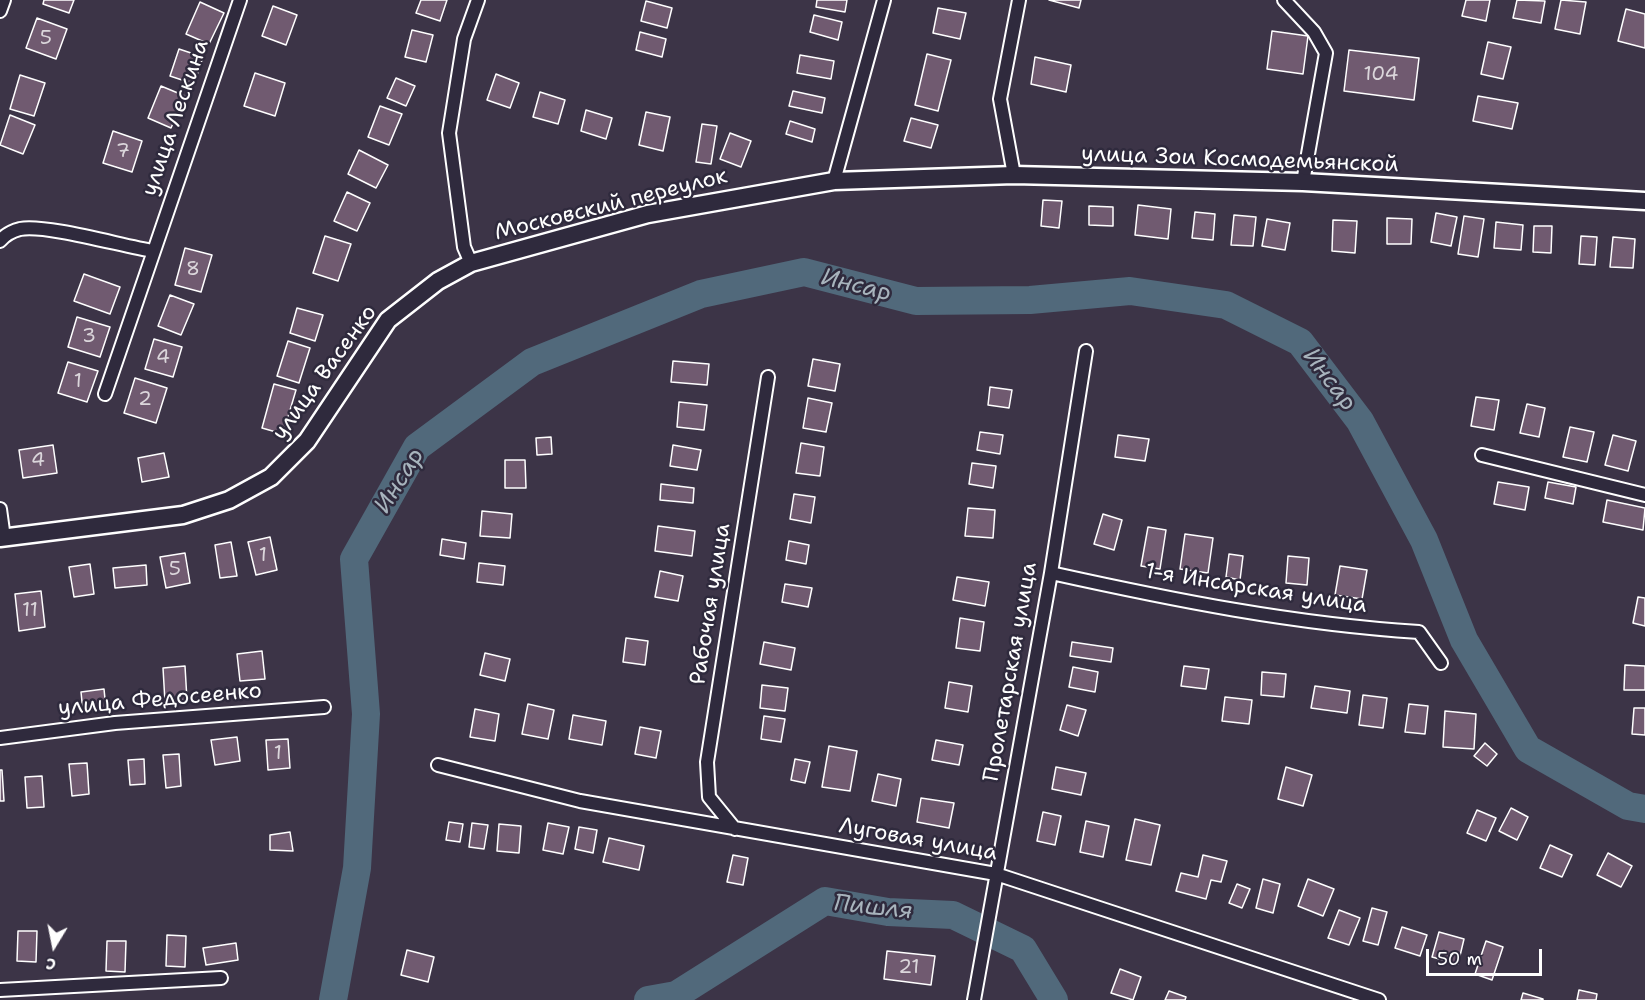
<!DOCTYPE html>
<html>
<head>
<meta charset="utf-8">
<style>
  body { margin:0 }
  #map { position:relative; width:1645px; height:1000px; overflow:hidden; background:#3c3447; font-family:"Shantell Sans",sans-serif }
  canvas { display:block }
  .north { position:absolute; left:24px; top:916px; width:60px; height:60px; -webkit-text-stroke:4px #2f2a3d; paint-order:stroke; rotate:190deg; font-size:16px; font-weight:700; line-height:24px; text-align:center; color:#fff }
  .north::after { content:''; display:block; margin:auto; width:21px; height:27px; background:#fff; clip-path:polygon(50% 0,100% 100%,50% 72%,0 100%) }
  .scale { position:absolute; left:1426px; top:949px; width:116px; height:27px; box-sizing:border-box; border:3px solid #fff; border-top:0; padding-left:8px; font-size:18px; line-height:21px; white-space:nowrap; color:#fff; -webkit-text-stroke:4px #2f2a3d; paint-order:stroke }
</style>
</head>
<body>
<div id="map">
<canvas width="1645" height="1000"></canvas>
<div class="north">С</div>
<div class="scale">50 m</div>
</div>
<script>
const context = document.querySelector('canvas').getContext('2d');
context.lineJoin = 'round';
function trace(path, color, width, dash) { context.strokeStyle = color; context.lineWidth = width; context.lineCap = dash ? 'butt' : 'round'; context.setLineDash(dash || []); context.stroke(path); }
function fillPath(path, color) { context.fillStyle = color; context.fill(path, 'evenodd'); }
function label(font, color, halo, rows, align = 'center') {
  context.font = font + ' "Shantell Sans",sans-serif'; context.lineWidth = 5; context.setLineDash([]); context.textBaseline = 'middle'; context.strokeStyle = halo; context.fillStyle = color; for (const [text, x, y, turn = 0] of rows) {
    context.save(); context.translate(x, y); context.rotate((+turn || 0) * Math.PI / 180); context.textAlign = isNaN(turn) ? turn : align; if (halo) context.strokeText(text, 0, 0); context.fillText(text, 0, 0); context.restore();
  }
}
trace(new Path2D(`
  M333 1000 357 868 366 714 354 559 417 447 532 362 701 294 804 272 916 301 1030 300 1130 291 1226 305 1300 342 1360 421 1424 540 1464 640 1528 749 1628 806 1645 809
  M648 1000 676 995 825 901 888 912 953 915 1023 949 1054 1000`), '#51697b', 28);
const building = new Path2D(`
  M44 0H74L69 13 43 4Z
  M421 0H447L440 21 416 13Z
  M817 0H847L845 12 816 7Z
  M1049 0H1081L1079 8Z
  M1466 0H1490L1486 21 1462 16Z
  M1517 0 1545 1 1541 23 1513 18Z
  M1561 0 1586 2 1580 34 1555 29Z
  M646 1 672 8 667 28 641 21Z
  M200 2 224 13 209 44 186 34Z
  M273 6 297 15 286 45 262 36Z
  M938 8 966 13 960 39 933 33Z
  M1626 9 1645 14V48L1618 41Z
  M814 15 842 22 838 40 810 32Z
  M37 18 67 29 56 59 26 48Z
  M412 30 433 35 426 62 405 57Z
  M1272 31 1308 36 1303 74 1267 69Z
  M640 32 666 39 662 57 636 50Z
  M1488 42 1511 47 1503 79 1481 74Z
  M179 49 203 57 194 84 170 76Z
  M1349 50 1419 58 1414 100 1344 91Z
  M927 54 951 60 938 111 915 105Z
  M800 55 834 61 831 79 797 73Z
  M1035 57 1071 65 1066 92 1031 84Z
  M255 73 285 83 275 116 244 106Z
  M496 74 519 83 510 108 487 100Z
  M20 75 45 83 34 116 10 109Z
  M396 78 415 86 406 106 387 98Z
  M161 86 185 96 171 128 148 118Z
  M793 91 825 98 822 113 789 106Z
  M540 92 565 100 558 124 533 117Z
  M1478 96 1518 103 1512 129 1473 121Z
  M380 106 402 114 389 145 368 137Z
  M586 110 612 118 606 139 581 131Z
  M646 112 670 117 663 151 639 145Z
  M10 115 35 125 23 154 0 145Z
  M911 118 938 125 931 148 904 141Z
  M790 121 815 129 812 142 786 134Z
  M702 124 717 126 711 164 696 162Z
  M113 131 142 141 132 172 103 163Z
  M730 133 751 141 741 167 720 159Z
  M359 150 388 165 376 188 348 174Z
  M347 192 370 203 357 231 334 221Z
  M1043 200 1062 201 1059 228 1041 226Z
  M1138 205 1171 209 1168 239 1135 235Z
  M1089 206 1113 207V226L1089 225Z
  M1195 212 1215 214 1213 240 1192 238Z
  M1436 213 1457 217 1451 246 1431 242Z
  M1234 215 1256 217 1253 246 1231 245Z
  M1464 216 1484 219 1478 257 1458 254Z
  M1387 218 1412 219 1411 244H1387Z
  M1267 219 1290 223 1285 250 1262 246Z
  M1333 220 1357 221 1355 253 1332 251Z
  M1496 222 1523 225 1521 250 1494 248Z
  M1534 226H1552L1551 253 1533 252Z
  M325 236 351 244 338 281 313 273Z
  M1581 236 1597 237 1595 265 1579 264Z
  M1613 237 1635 239 1633 268 1610 267Z
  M185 248 212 255 201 292 175 285Z
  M84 274 120 287 110 314 74 301Z
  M170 295 194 304 181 335 158 326Z
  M297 308 323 315 315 341 290 333Z
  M77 317 110 327 100 357 68 347Z
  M154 339 182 347 173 377 145 369Z
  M288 341 310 348 299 383 277 376Z
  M813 359 840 364 835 391 808 386Z
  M673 361 709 364 707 385 671 382Z
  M68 362 98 371 87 402 58 393Z
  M135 378 167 388 156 423 124 413Z
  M274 384 296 390 283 434 262 428Z
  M990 387 1012 390 1009 408 988 405Z
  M1476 397 1499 400 1494 430 1471 426Z
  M808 398 832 403 826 432 803 428Z
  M679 402 707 405 704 430 677 427Z
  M1527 404 1545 408 1539 437 1520 433Z
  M1570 427 1594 432 1587 462 1563 457Z
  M980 432 1003 435 1000 454 977 450Z
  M1118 435 1149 439 1145 461 1115 457Z
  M1613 435 1636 441 1628 471 1605 465Z
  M551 437 552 454 537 455 536 438Z
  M801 443 824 447 820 476 796 473Z
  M53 445 57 473 23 478 19 450Z
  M673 445 701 450 697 470 670 466Z
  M164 453 169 477 142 482 138 458Z
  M505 460H525L526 488H505Z
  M972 463 996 466 993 488 969 484Z
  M1498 482 1529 487 1525 510 1494 504Z
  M1548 482 1576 487 1573 504 1545 498Z
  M661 484 694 488 693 503 660 500Z
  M794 494 815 497 811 523 790 519Z
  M1607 500 1645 508 1643 530 1603 522Z
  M968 508 995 510 993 538 965 536Z
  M482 511 512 514 510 538 480 536Z
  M1103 514 1122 520 1114 550 1094 544Z
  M658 526 695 531 692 556 655 551Z
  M1148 527 1166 530 1160 569 1141 566Z
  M1185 534 1213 538 1208 573 1180 569Z
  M270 537 277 570 256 575 248 542Z
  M442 539 466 543 464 559 440 555Z
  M789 541 809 545 806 564 786 560Z
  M231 542 237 576 220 578 215 545Z
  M185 553 190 583 166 588 160 557Z
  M1229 554 1243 556 1240 580 1226 577Z
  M1288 556 1309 558 1307 585 1286 583Z
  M479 563 505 566 503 585 477 582Z
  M90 564 94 594 74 597 69 567Z
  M146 565 147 585 115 588 113 568Z
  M1340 566 1367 570 1362 599 1335 595Z
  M660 571 683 576 678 601 655 597Z
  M957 577 989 582 985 606 953 600Z
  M785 584 812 588 808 607 782 602Z
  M41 591 45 627 19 631 15 594Z
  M1638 597 1645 598V626L1633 623Z
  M960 618 984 622 980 651 956 648Z
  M626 638 648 641 645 665 623 662Z
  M764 642 795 648 791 670 760 664Z
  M1072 642 1113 648 1111 662 1070 656Z
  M262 651 265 679 240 681 237 654Z
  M485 653 510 659 505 681 480 675Z
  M1625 665 1645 666V690H1624Z
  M185 666 187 700 165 702 163 668Z
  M1184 666 1209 669 1206 689 1181 686Z
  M1073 667 1098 672 1095 692 1069 687Z
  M1262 672 1286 674 1284 697 1261 695Z
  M949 682 972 686 968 712 945 708Z
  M762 685 788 688 785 711 760 708Z
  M1315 686 1350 691 1347 713 1311 708Z
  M104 689 106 709 83 712 81 692Z
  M1363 695 1387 698 1383 728 1359 725Z
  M1225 697 1252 700 1249 724 1222 721Z
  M528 704 554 710 548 739 522 734Z
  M1409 704 1428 706 1425 734 1405 732Z
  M1067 705 1086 710 1078 736 1060 730Z
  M1634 708H1645V735L1632 734Z
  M475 709 499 714 495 741 470 737Z
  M1445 711 1476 714 1474 749 1443 747Z
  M573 715 606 721 602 745 569 739Z
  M764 716 785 719 781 742 761 739Z
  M640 727 661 731 656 758 635 754Z
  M237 737 240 761 215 765 211 740Z
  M288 739 290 768 268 770 266 740Z
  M936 740 963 745 959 765 932 760Z
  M1485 743 1497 754 1487 766 1474 756Z
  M829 746 857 751 850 791 822 787Z
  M179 754 181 786 166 788 163 755Z
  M144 759 145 784 130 785 128 760Z
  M795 759 810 762 805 783 791 780Z
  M87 763 89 794 72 796 69 764Z
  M1056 767 1086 773 1081 795 1052 789Z
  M1286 767 1312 775 1303 806 1278 799Z
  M0 770H2L4 801H0Z
  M878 774 901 779 896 806 872 801Z
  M42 776 44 807 27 808 25 777Z
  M921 798 954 803 949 828 917 822Z
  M1511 808 1528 817 1517 840 1499 831Z
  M1477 810 1496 818 1486 841 1467 833Z
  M1043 812 1061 816 1055 845 1037 841Z
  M1135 819 1160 825 1151 865 1126 860Z
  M1086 821 1109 826 1103 857 1080 852Z
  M449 822 463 824 460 842 446 840Z
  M472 823 488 825 484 849 469 847Z
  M548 823 569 827 563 854 543 850Z
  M499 824 521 826 519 853 497 851Z
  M579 827 597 830 593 853 575 849Z
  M290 832 293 851 270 850V835Z
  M609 838 644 846 639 870 603 862Z
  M1550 845 1572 855 1562 877 1540 868Z
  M1608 853 1632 866 1621 887 1597 875Z
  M733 855 748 858 743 885 727 882Z
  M1203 855 1227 861 1221 882 1211 880 1206 899 1176 891 1181 873 1198 877Z
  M1263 879 1280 884 1273 913 1256 908Z
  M1308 879 1334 889 1323 916 1298 906Z
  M1237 884 1250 889 1242 908 1229 903Z
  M1372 908 1387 912 1378 945 1363 941Z
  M1339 910 1360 918 1349 945 1328 938Z
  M1402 927 1427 935 1420 956 1395 948Z
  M18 931H37L36 962 17 961Z
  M1439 932 1464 939 1458 964 1432 957Z
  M167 935 186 936 185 967 166 966Z
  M107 941H126L125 972 106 971Z
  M1486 941 1503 947 1492 980 1475 974Z
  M236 943 238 960 206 965 203 948Z
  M407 950 434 957 428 982 401 975Z
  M887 951 935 956 931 985 884 979Z
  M1120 969 1141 977 1133 1000 1111 993Z
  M1579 990 1597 994 1596 1000H1577Z
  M1169 991 1186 997 1185 1000H1165Z
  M1523 993 1543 999V1000H1521Z`);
fillPath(building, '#705a70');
trace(building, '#fff', 1.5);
const minor = new Path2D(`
  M1284 0 1314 32 1326 53 1303 182
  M0 11 4 0
  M1014 175 1000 99 1019 0
  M834 181 884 0
  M0 241C5 235 12 231 20 229 46 224 122 246 153 251
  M471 263 464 247 449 133 464 39 478 0
  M105 394 240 0
  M1482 455 1645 495
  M0 509 4 538
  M1051 573C1173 600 1293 624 1419 632L1441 663
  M0 738 115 723 324 707
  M438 765 580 801 996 874 1379 1000
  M735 829 709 797 707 762 768 377
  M0 990 221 978
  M974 1000 1051 573 1086 351`);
const tertiary = new Path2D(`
  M0 538 183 515 229 500 271 477 307 441 388 320 438 281 471 263 648 214 834 181 1014 175 1303 182 1645 201`);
trace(minor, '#fff', 16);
trace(tertiary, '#fff', 21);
trace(minor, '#2f2a3d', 12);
trace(tertiary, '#2f2a3d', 16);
label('20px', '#dbd6db', null, [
  ["5",46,39],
  ["104",1381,75],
  ["7",123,152],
  ["8",193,270],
  ["3",89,337],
  ["4",163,358],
  ["1",78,382],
  ["2",145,400],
  ["4",38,461],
  ["1",263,556],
  ["5",175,570],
  ["11",30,611],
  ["1",278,754],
  ["21",909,968]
]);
label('22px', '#fff', '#2f2a3d', [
  ["улица Лескина",176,118,-71],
  ["улица Зои Космодемьянской",1240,160,2],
  ["Московский переулок",611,205,-14],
  ["улица Васенко",325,373,-54],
  ["1-я Инсарская улица",1256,589,9],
  ["Рабочая улица",711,604,-81],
  ["Пролетарская улица",1011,672,-80],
  ["улица Федосеенко",160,700,-5],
  ["Луговая улица",918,840,10]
]);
label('italic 24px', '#a8b4bd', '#2f2a3d', [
  ["Инсар",856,286,14],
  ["Инсар",1329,380,53],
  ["Инсар",400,481,-58],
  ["Пишля",873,908,6]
]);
</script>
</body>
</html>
